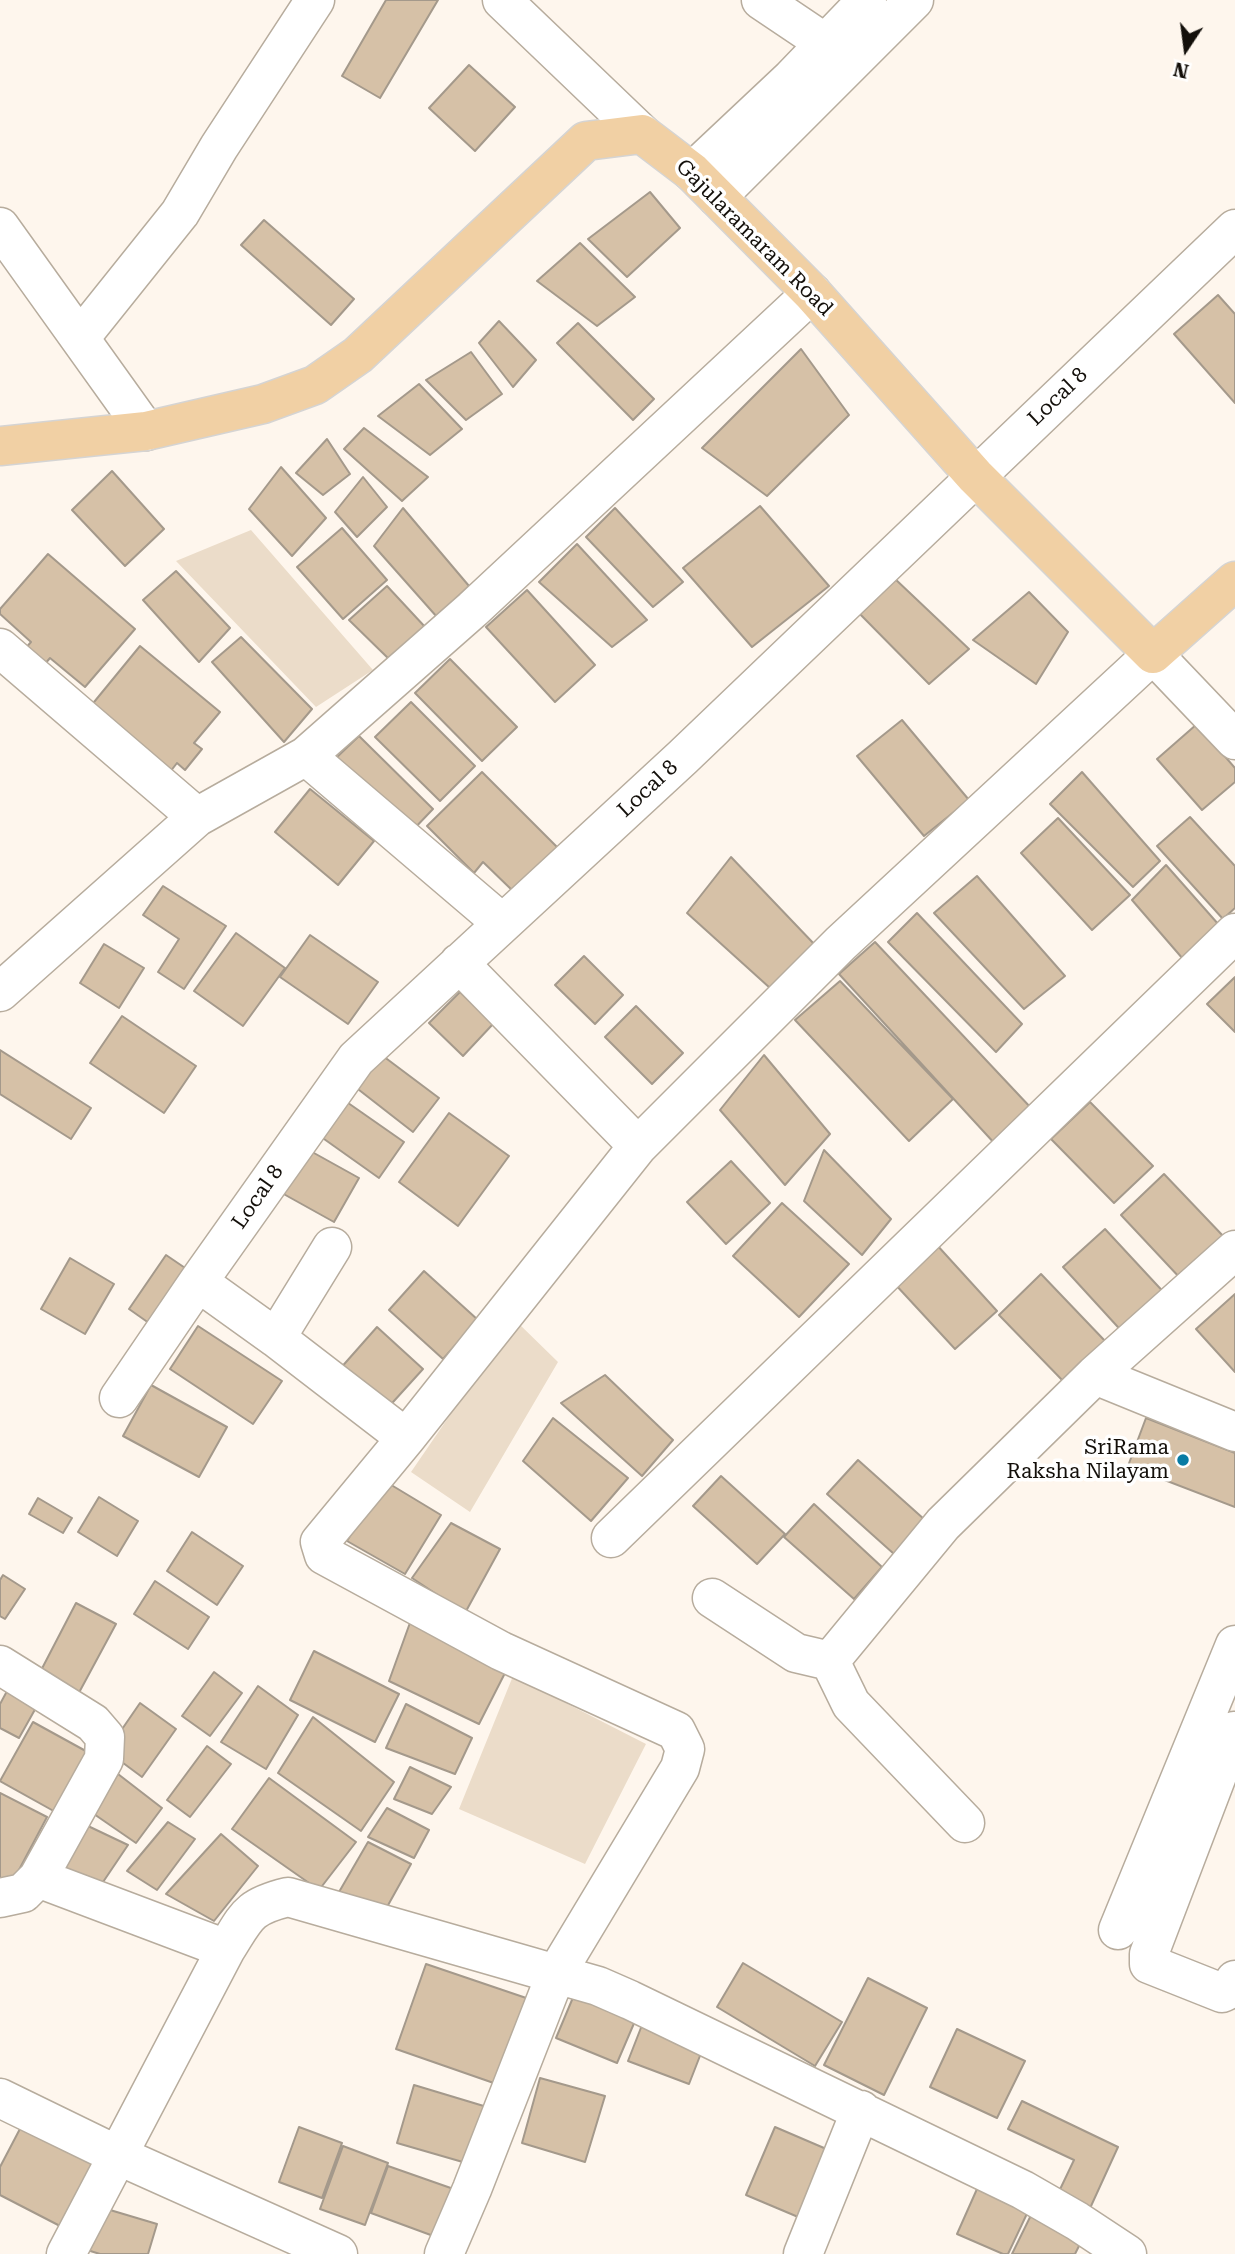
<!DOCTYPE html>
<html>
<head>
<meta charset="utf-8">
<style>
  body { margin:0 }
  #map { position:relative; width:1235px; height:2254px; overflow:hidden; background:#fef6ed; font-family:"Roboto Serif",serif }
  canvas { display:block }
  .north { position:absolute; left:1151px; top:14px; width:70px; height:70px; -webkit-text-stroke:5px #fff; paint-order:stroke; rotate:193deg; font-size:19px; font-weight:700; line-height:28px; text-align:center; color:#130f0a }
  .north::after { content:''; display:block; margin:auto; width:24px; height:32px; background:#130f0a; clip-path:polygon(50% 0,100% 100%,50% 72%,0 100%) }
</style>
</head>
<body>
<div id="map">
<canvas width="1235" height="2254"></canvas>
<div class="north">N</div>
</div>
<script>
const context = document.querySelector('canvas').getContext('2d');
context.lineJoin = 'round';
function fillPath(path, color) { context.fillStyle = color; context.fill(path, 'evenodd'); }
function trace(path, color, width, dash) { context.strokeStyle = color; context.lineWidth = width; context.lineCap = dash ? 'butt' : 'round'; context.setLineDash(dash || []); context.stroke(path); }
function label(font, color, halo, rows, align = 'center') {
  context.font = font + ' "Roboto Serif",serif'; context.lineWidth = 7; context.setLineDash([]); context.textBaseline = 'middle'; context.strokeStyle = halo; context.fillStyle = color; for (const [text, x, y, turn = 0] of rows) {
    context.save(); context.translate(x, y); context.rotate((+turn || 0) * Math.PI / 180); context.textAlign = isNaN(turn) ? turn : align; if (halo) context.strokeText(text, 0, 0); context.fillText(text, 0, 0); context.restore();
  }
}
fillPath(new Path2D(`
  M251 530 373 670 316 707 176 561Z
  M515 1320 558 1362 470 1512 411 1472Z
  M513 1676 646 1744 585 1864 459 1809Z`), '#ebdcc9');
const building = new Path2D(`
  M386 0H438L380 98 342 76Z
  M469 65 515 107 475 151 429 108Z
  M650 192 680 228 627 277 588 239Z
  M264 220 354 299 331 325 241 245Z
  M580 243 635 297 597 326 537 281Z
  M1218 295 1235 314V403L1174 334Z
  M499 321 536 360 513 387 479 343Z
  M578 323 654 399 633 420 557 343Z
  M801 349 849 415 767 496 702 448Z
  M471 352 502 394 466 420 426 380Z
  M419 384 462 429 430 455 378 416Z
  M364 428 428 477 402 501 344 449Z
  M327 439 350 474 323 495 296 473Z
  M281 467 326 518 292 556 249 509Z
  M112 471 164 529 125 566 72 510Z
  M363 477 387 507 357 537 335 512Z
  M760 506 829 586 752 647 683 568Z
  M403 508 469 586 437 617 374 546Z
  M615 508 683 582 653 607 586 537Z
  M342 528 387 580 343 619 297 567Z
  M577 544 647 620 612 647 539 582Z
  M48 554 135 629 85 687 50 658 38 672 19 656 31 642 0 614V609Z
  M176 571 230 628 199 662 143 600Z
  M893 577 969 649 929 684 852 606Z
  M387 586 426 628 393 663 349 620Z
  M527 590 595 665 555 702 486 627Z
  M1029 592 1068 632 1036 684 973 640Z
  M241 637 312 709 284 742 212 662Z
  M140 646 220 712 194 743 202 749 185 770 177 763 170 772 90 707Z
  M450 659 517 727 482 761 415 693Z
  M411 702 475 766 440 801 375 737Z
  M902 720 969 800 924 836 857 756Z
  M1197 724 1235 768V782L1202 810 1157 759Z
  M359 736 433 809 410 833 335 759Z
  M482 772 559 849 515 893 483 862 474 873 427 826Z
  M1082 772 1160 861 1133 887 1050 804Z
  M310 789 374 841 338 885 275 832Z
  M1190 817 1235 866V908L1223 919 1157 846Z
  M1058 818 1130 895 1092 930 1021 853Z
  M731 857 816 946 770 988 687 913Z
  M1166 865 1219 925 1183 959 1132 900Z
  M977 876 1065 976 1024 1009 934 913Z
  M163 886 226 926 184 989 158 972 179 939 143 915Z
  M917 913 1022 1024 996 1052 888 942Z
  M236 933 285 968 243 1026 194 991Z
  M310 935 378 982 348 1024 280 977Z
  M875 942 1032 1109 996 1145 839 974Z
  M104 944 144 968 119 1008 80 983Z
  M584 956 623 995 595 1024 555 985Z
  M1235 977V1032L1207 1004Z
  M840 981 953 1099 909 1141 795 1020Z
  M460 992 493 1024 463 1056 429 1023Z
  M636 1006 683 1053 652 1084 605 1037Z
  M122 1016 196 1066 164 1113 90 1063Z
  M0 1050 91 1108 71 1139 0 1094Z
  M379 1053 439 1098 413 1132 354 1086Z
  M764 1055 830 1134 785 1185 720 1110Z
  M341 1098 404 1142 379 1178 317 1134Z
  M1090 1102 1153 1166 1114 1203 1051 1139Z
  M449 1113 509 1156 458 1226 399 1182Z
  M305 1148 359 1178 334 1222 280 1192Z
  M824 1150 891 1219 862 1255 804 1201Z
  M731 1161 770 1203 726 1244 687 1202Z
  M1164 1174 1225 1238 1181 1279 1121 1215Z
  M782 1203 849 1264 799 1317 733 1256Z
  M1105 1229 1169 1298 1127 1337 1063 1267Z
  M936 1244 997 1311 955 1349 894 1283Z
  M166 1255 194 1274 156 1328 129 1309Z
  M70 1258 114 1284 85 1334 41 1309Z
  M424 1271 478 1320 443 1359 389 1310Z
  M1041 1274 1106 1342 1064 1382 999 1315Z
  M1235 1294V1372L1196 1329Z
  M198 1326 282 1381 253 1424 170 1369Z
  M377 1327 423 1369 384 1412 339 1370Z
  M605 1375 673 1440 642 1476 561 1403Z
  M151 1385 227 1427 199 1477 123 1436Z
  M553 1418 628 1478 591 1521 523 1461Z
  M1146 1418 1235 1453V1507L1128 1466Z
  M858 1460 925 1520 894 1554 827 1494Z
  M721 1476 785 1534 757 1564 693 1506Z
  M383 1480 441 1515 405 1574 347 1541Z
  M99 1497 138 1521 117 1556 78 1532Z
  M38 1498 72 1518 63 1533 29 1514Z
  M814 1504 882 1567 854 1599 784 1537Z
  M451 1523 500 1549 465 1613 412 1578Z
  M192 1532 243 1566 217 1605 167 1571Z
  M3 1575 25 1589 5 1619 0 1616V1580Z
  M155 1581 209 1617 188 1649 134 1614Z
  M76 1603 116 1624 75 1700 36 1680Z
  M411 1620 505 1673 479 1724 389 1681Z
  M314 1651 399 1694 375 1742 290 1700Z
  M214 1672 242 1693 210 1736 182 1716Z
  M13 1680 42 1697 19 1738 0 1728V1704Z
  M258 1686 298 1715 266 1769 221 1742Z
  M140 1703 176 1729 142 1777 107 1751Z
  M406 1704 472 1738 455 1774 386 1748Z
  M313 1717 394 1782 361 1831 278 1773Z
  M33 1722 93 1755 59 1814 0 1781Z
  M207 1746 231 1764 190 1817 167 1800Z
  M410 1767 451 1787 432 1814 394 1799Z
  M118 1774 162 1808 136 1843 91 1812Z
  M269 1778 356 1842 319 1890 232 1829Z
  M0 1793 47 1817 11 1885 0 1879Z
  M387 1808 429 1830 414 1858 368 1837Z
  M168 1822 195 1839 157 1890 127 1871Z
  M88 1826 128 1845 99 1888 63 1866Z
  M221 1834 258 1866 214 1921 166 1894Z
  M368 1842 411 1864 387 1907 339 1892Z
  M743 1963 842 2022 815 2066 717 2007Z
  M426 1964 538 2002 508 2088 396 2049Z
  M868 1978 927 2008 884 2095 824 2065Z
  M577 1988 638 2014 617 2063 556 2038Z
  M644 2020 705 2043 689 2084 628 2061Z
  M957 2029 1025 2061 997 2118 930 2087Z
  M540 2078 605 2096 585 2162 522 2143Z
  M414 2085 497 2110 480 2167 397 2143Z
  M1022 2101 1118 2147 1086 2217 1054 2202 1074 2160 1008 2129Z
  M22 2125 95 2164 62 2227 0 2195V2167Z
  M299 2127 342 2143 322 2198 279 2182Z
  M775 2127 838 2154 810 2222 746 2195Z
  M343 2146 388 2163 365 2225 320 2209Z
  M388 2166 465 2193 447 2241 371 2213Z
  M981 2180 1032 2203 1008 2254H1003L957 2234Z
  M1036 2205 1087 2230 1075 2254H1012Z
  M100 2207 157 2224 148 2254H100L87 2250Z`);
fillPath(building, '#d6c1a7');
trace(building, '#a4998b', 2);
const minor = new Path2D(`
  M502 0 642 134
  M761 0 825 43 844 60
  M692 172 792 78 867 0
  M717 197 914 0
  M0 227 146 431
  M80 338 180 213 219 147 315 0
  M0 648 197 817
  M306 756 502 923
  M459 963 638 1146
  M0 992 197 817 306 756 473 609 812 293
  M198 1282 276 1338 406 1438
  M276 1338 332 1247
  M1095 1375 1235 1250
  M119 1398 198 1282 356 1059 683 757 1235 229
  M611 1538 1235 933
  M712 1598 796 1653 830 1661
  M0 1665 93 1723 105 1737 104 1759 38 1878
  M1234 1731 1149 1954V1964L1222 1993 1232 1988 1235 1980
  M965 1823 851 1704 830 1661 943 1524 1095 1375 1235 1432
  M0 1898 23 1893 38 1878 226 1949C247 1916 247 1907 288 1897L556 1974 680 1768 685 1749 676 1731 501 1651 324 1555 320 1542 406 1438 638 1146 841 943 1153 654 1235 740
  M1118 1930 1235 1645
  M0 2098 117 2155 338 2254
  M66 2254 226 1949
  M444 2254 472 2189 556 1974 598 1986 630 2000 1023 2190 1077 2221 1127 2254
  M803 2254 861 2110`);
const major = new Path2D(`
  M0 446 146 431 263 404 315 385 358 355 586 141 642 134 692 172 812 293 975 476 1153 654 1235 581`);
trace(minor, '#b7ac9d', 41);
trace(major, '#d5d4d3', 41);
trace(minor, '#fff', 38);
trace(major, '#f1d0a4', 38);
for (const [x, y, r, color] of [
  [1183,1460,7,"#087ba4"]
]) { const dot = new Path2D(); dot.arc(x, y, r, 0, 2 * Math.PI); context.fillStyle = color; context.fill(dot); trace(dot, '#fff', 2.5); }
label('21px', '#130f0a', '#fff', [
  ["Gajularamaram Road",754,238,45],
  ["Local 8",1058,397,-44],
  ["Local 8",648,789,-43],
  ["Local 8",258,1197,-55]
]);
label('21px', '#130f0a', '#fff', [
  ["SriRama",1169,1448],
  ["Raksha Nilayam",1169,1472]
], 'right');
</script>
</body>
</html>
